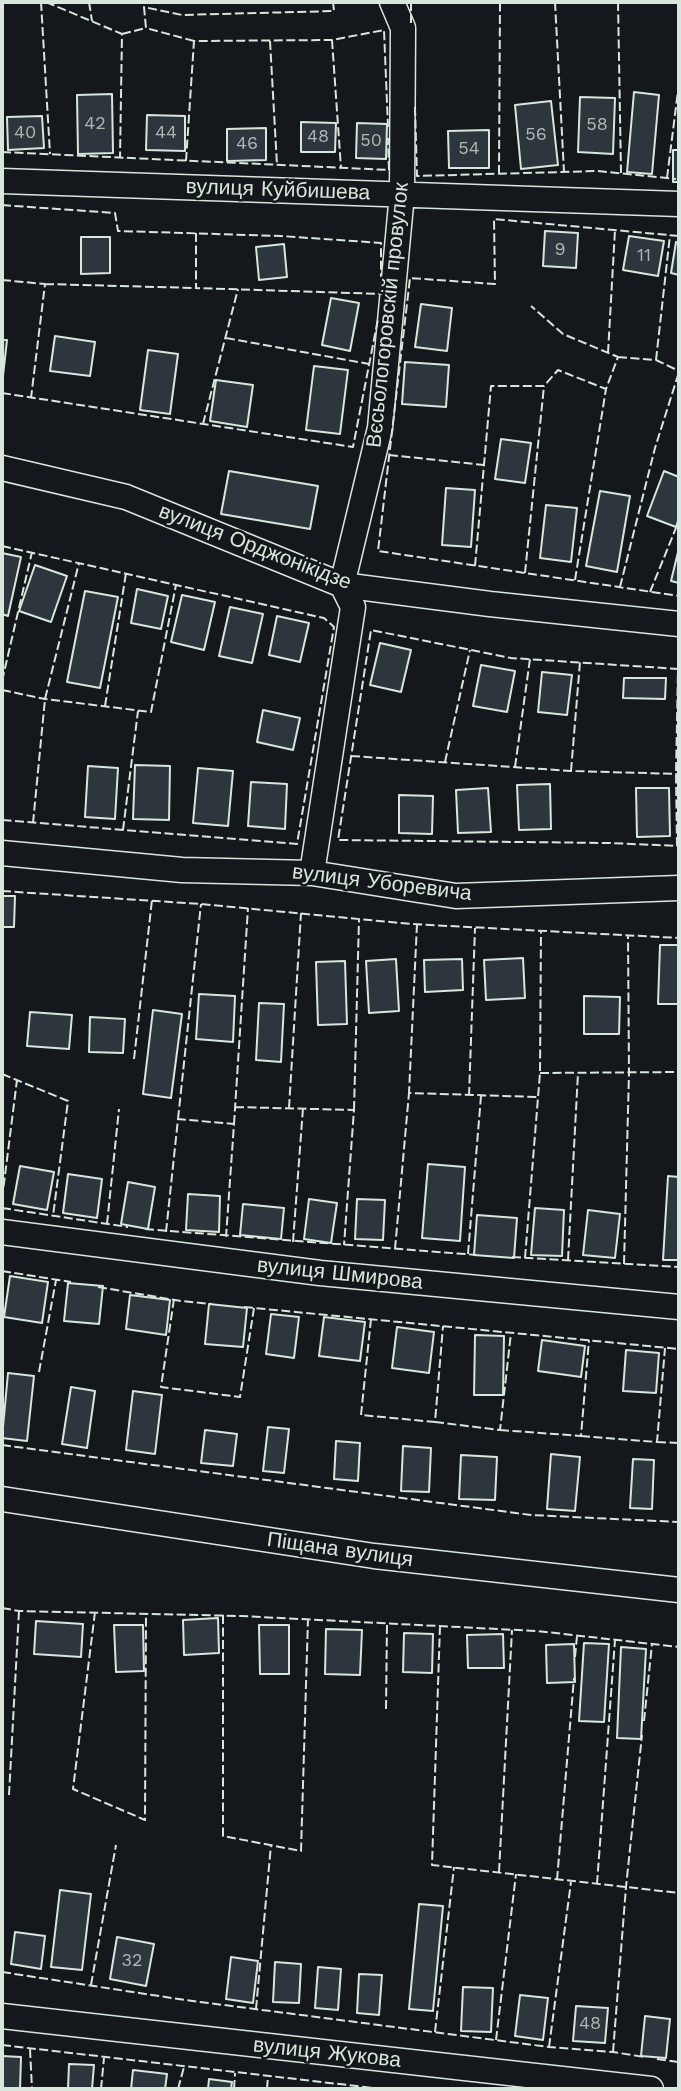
<!DOCTYPE html>
<html>
<head>
<meta charset="utf-8">
<style>
  body { margin:0 }
  #map { position:relative; width:681px; height:2091px; overflow:hidden; background:#14181c; font-family:"Work Sans",sans-serif }
  canvas { display:block }
  .frame { position:absolute; inset:0; border:4px solid #d8e6dc; pointer-events:none }
</style>
</head>
<body>
<div id="map">
<canvas width="681" height="2091"></canvas>
<div class="frame"></div>
</div>
<script>
const context = document.querySelector('canvas').getContext('2d');
context.lineJoin = 'round';
function fillPath(path, color) { context.fillStyle = color; context.fill(path, 'evenodd'); }
function trace(path, color, width, dash) { context.strokeStyle = color; context.lineWidth = width; context.lineCap = dash ? 'butt' : 'round'; context.setLineDash(dash || []); context.stroke(path); }
function label(font, color, halo, rows, align = 'center') {
  context.font = font + ' "Work Sans",sans-serif'; context.lineWidth = 5; context.setLineDash([]); context.textBaseline = 'middle'; context.strokeStyle = halo; context.fillStyle = color; for (const [text, x, y, turn = 0] of rows) {
    context.save(); context.translate(x, y); context.rotate((+turn || 0) * Math.PI / 180); context.textAlign = isNaN(turn) ? turn : align; if (halo) context.strokeText(text, 0, 0); context.fillText(text, 0, 0); context.restore();
  }
}
const building = new Path2D(`
  M634 92 659 95 652 174 627 172Z
  M112 94 113 153 78 154 77 95Z
  M580 97 615 98 613 154 578 152Z
  M551 101 558 165 521 169 515 105Z
  M147 115 185 116V151L146 150Z
  M42 116 44 148 8 150 7 117Z
  M301 122 336 123 335 152H301Z
  M357 123 387 124 386 159 356 158Z
  M266 128V160L227 161V129Z
  M489 130V168H449L448 131Z
  M673 150H679V182H673Z
  M545 231 578 233 576 268 543 266Z
  M629 236 664 241 658 276 623 270Z
  M81 237H110V273L81 274Z
  M676 242 679 243V275L671 273Z
  M284 244 287 277 259 280 256 247Z
  M331 298 359 303 350 351 322 345Z
  M421 304 452 308 447 351 415 347Z
  M55 336 95 342 90 376 50 371Z
  M2 340H7L2 385Z
  M148 350 178 354 170 414 140 410Z
  M405 362 449 365 446 407 402 404Z
  M314 366 348 370 340 434 306 430Z
  M216 380 253 385 247 427 210 421Z
  M501 439 531 443 525 483 495 479Z
  M229 471 318 486 310 529 221 514Z
  M664 471 679 477V518L676 527 647 516Z
  M446 488 475 490 471 547 442 545Z
  M600 491 630 496 617 572 586 566Z
  M546 505 577 508 571 562 540 558Z
  M679 548V583L671 581Z
  M2 553 21 557 8 616 2 614Z
  M35 565 67 576 51 622 19 611Z
  M137 589 168 596 161 629 131 623Z
  M85 591 118 597 100 688 67 682Z
  M182 595 215 602 204 650 171 642Z
  M230 607 263 614 252 663 219 656Z
  M277 616 309 623 300 662 269 655Z
  M380 643 411 650 401 692 370 685Z
  M481 665 515 671 507 712 473 706Z
  M542 672 572 675 567 715 538 712Z
  M624 678H666L665 699 623 698Z
  M263 710 300 718 293 750 257 742Z
  M135 765 170 766 169 820 133 819Z
  M88 766 118 768 115 819 85 817Z
  M198 768 233 771 228 826 193 823Z
  M251 782 287 784 285 829 248 826Z
  M550 784 551 829 519 830 517 785Z
  M488 788 491 832 458 833 456 790Z
  M636 788H669L670 836 637 837Z
  M399 795 433 796 432 834 399 833Z
  M2 896H15L14 927H2Z
  M660 945H679V1004H658Z
  M523 958 525 998 486 1000 484 960Z
  M396 959 399 1011 369 1013 366 961Z
  M462 959 463 990 425 992 424 960Z
  M345 961 347 1024 318 1025 316 962Z
  M199 994 235 996 233 1042 196 1039Z
  M584 996 620 997 619 1034H584Z
  M259 1003 284 1004 281 1062 256 1060Z
  M153 1010 182 1014 171 1098 143 1094Z
  M30 1012 72 1015 69 1049 27 1046Z
  M90 1017 125 1019 123 1053 89 1052Z
  M428 1164 465 1167 460 1241 422 1238Z
  M20 1166 54 1172 47 1210 13 1204Z
  M68 1174 102 1179 97 1218 63 1213Z
  M668 1176 679 1177V1260H663Z
  M128 1182 155 1187 148 1229 121 1224Z
  M188 1194 220 1196 219 1232 186 1230Z
  M309 1199 337 1203 331 1243 304 1239Z
  M357 1199 385 1200 383 1240 355 1239Z
  M243 1204 284 1208 281 1239 240 1235Z
  M535 1208 564 1210 562 1256 531 1255Z
  M588 1210 620 1214 615 1258 583 1255Z
  M477 1215 517 1218 514 1258 474 1255Z
  M10 1276 48 1282 42 1323 4 1317Z
  M68 1283 103 1286 99 1324 64 1321Z
  M130 1295 170 1300 166 1335 126 1329Z
  M209 1304 247 1308 243 1347 205 1344Z
  M271 1314 299 1317 294 1358 266 1354Z
  M324 1317 365 1322 360 1361 319 1356Z
  M397 1327 434 1332 429 1373 392 1368Z
  M475 1335 504 1336 503 1395H474Z
  M542 1340 585 1346 581 1377 538 1371Z
  M626 1350 659 1353 656 1393 623 1391Z
  M8 1373 34 1376 27 1441 2 1438Z
  M71 1387 95 1391 87 1448 62 1444Z
  M133 1391 162 1395 155 1454 126 1450Z
  M268 1427 289 1429 284 1473 263 1471Z
  M205 1430 237 1434 233 1466 201 1463Z
  M336 1441 360 1443 358 1481 334 1479Z
  M403 1446 431 1448 429 1492 401 1491Z
  M551 1454 580 1457 575 1511 547 1509Z
  M461 1455 497 1457 495 1500 459 1499Z
  M633 1459 654 1460 652 1509 630 1508Z
  M218 1618 219 1653 184 1655 183 1620Z
  M36 1621 83 1624 81 1657 34 1654Z
  M114 1625H143L144 1671 116 1672Z
  M259 1625H289V1674H260Z
  M326 1629 362 1630 360 1675 325 1674Z
  M404 1633 433 1634 432 1673 403 1672Z
  M503 1634 504 1668H468L467 1635Z
  M584 1643 609 1644 604 1722 579 1721Z
  M574 1644 575 1682 547 1683 546 1645Z
  M621 1647 646 1649 641 1739 617 1738Z
  M60 1890 91 1894 82 1970 51 1967Z
  M419 1904 443 1906 433 2011 409 2009Z
  M15 1932 45 1936 41 1969 11 1964Z
  M117 1937 154 1944 146 1986 110 1979Z
  M231 1957 258 1961 253 2003 226 1999Z
  M275 1962 301 1964 299 2003 273 2002Z
  M318 1967 341 1969 338 2010 315 2008Z
  M359 1974 382 1975 379 2015 357 2013Z
  M463 1987 493 1988 491 2032 461 2031Z
  M520 1995 548 1998 543 2040 515 2036Z
  M576 2006 608 2008 605 2043 573 2041Z
  M645 2016 670 2019 666 2058 641 2056Z
  M2 2056 21 2057 20 2089H2Z
  M69 2064 94 2065 92 2089H68Z
  M133 2070 167 2074 165 2089H131Z
  M209 2079 232 2082 231 2089H208Z`);
fillPath(building, '#2c363c');
trace(building, '#d8e6dc', 2);
const minor = new Path2D(`
  M2 181 679 204
  M2 468 126 497 342 585 490 604 679 624
  M2 853 182 870 312 873 456 896 679 888
  M312 873 353 607 342 585 380 428 402 194 403 28 392 2
  M2 1232 320 1273 679 1307
  M2 1499 374 1556 679 1590
  M2 2016 651 2089`);
trace(minor, '#d8e6dc', 27);
trace(minor, '#14181c', 24);
trace(new Path2D(`
  M41 2 50 154
  M46 2 122 34 120 158
  M89 2 92 21
  M411 2V23
  M555 2 564 172
  M618 2 621 173
  M122 34 146 28
  M332 40 341 168
  M194 41 146 28 144 7 182 15 334 11 333 2
  M270 41 277 165
  M415 107 417 176 598 171 676 179
  M2 152 389 170 388 138
  M186 161 194 41 332 40 384 30 388 127
  M499 174 500 2
  M667 178 679 83
  M2 205 115 213 118 231 281 236 381 243V288
  M196 233V288L382 294
  M679 236 494 219 495 284 410 278 378 551 679 596
  M2 280 45 284 31 398
  M45 284 196 288
  M226 338 369 364
  M608 353 615 230
  M618 357 656 360 679 371
  M656 360 670 235
  M2 393 353 447 378 319
  M203 424 238 289
  M389 455 484 465
  M2 546 324 618 334 627 297 844 2 820
  M475 566 491 386H544L558 370 606 389 618 357 563 334 531 306
  M525 573 544 386
  M575 580 606 389
  M620 587 655 448 679 372
  M650 592 678 523
  M679 669 511 658 371 630 338 840 609 843 679 846
  M2 681 32 552
  M2 690 45 699 151 712 176 585
  M105 706 126 573
  M351 756 571 771 679 774
  M445 762 470 650
  M515 767 530 659
  M571 771 580 662
  M33 823 45 699 79 563
  M123 830 138 711
  M677 846 676 774 678 668
  M2 891 201 904 411 924 679 938
  M417 924 409 1093 538 1097
  M134 1059 152 900
  M540 1073 679 1072
  M2 1074 68 1101 53 1216
  M469 1096 475 928
  M235 1107 354 1110 344 1245
  M289 1108 301 913
  M354 1110 359 919
  M178 1119 201 904
  M234 1124 248 908
  M2 1199 17 1080
  M2 1208 128 1227
  M107 1224 119 1109
  M145 1229 477 1255
  M166 1232 178 1119 234 1124 226 1237
  M293 1242 303 1108
  M395 1249 409 1093
  M468 1254 481 1096
  M512 1257 679 1267
  M525 1258 540 1073 541 931
  M568 1260 578 1073
  M624 1264 629 1073 628 936
  M2 1271 71 1282
  M98 1287 181 1301 212 1304
  M174 1299 161 1387 240 1397 254 1308
  M244 1307 679 1349
  M371 1319 361 1415 435 1422 443 1326
  M39 1372 56 1280
  M435 1422 500 1430 511 1333
  M500 1430 581 1436 589 1340
  M581 1436 657 1442 665 1348
  M657 1442 679 1443
  M2 1445 531 1515 679 1522
  M2 1608 19 1611 241 1616 537 1631 679 1647
  M95 1612 73 1789 145 1820 146 1614
  M223 1615V1836L301 1851 308 1619
  M440 1626 432 1865 679 1893
  M575 1657 577 1636
  M386 1709 387 1623
  M644 1721 652 1644
  M9 1795 19 1611
  M499 1872 512 1630
  M557 1880 574 1678
  M597 1884 615 1640
  M2 1972 185 2000 549 2047 613 2052 644 2057
  M91 1985 116 1845
  M256 2009 271 1845
  M435 2032 454 1867
  M496 2040 516 1874
  M2 2045 382 2089
  M549 2047 571 1882
  M30 2049 32 2089
  M613 2052 626 1887 642 1735
  M657 2059 679 2062
  M101 2089 104 2058
  M178 2089 184 2067
  M234 2089 235 2073
  M267 2089 268 2076`), '#d8e6dc', 2, [9, 3.5]);
label('18px', '#adbab4', null, [
  ["42",95,124],
  ["58",597,125],
  ["40",25,133],
  ["44",166,133],
  ["56",536,135],
  ["48",318,137],
  ["50",371,141],
  ["46",247,144],
  ["54",469,149],
  ["9",560,250],
  ["11",644,256],
  ["32",132,1961],
  ["48",590,2024]
]);
label('21px', '#d8e6dc', '#14181c', [
  ["вулиця Куйбишева",278,190,2],
  ["Вєсьологоровскій провулок",388,315,-84],
  ["вулиця Орджонікідзе",255,547,21],
  ["вулиця Уборевича",382,883,7],
  ["вулиця Шмирова",340,1274,6],
  ["Піщана вулиця",340,1550,8],
  ["вулиця Жукова",327,2053,6]
]);
</script>
</body>
</html>
